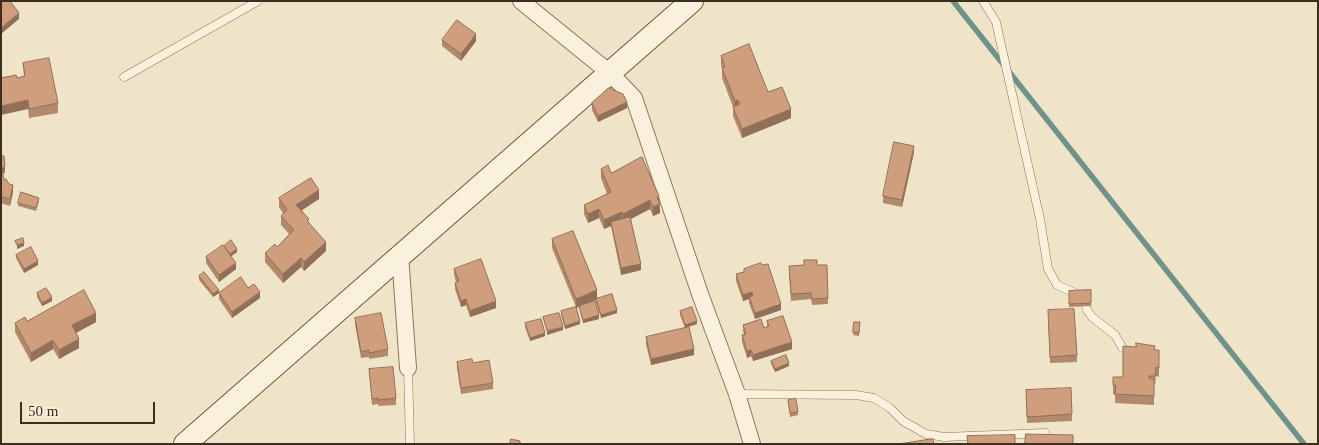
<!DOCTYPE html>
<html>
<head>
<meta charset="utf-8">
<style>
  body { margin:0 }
  #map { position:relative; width:1319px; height:445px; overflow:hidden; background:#f0e4c8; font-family:Georgia,serif }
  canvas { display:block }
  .frame { position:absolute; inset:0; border:2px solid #3d2e20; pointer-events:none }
  .scale { position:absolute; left:20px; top:402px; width:135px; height:22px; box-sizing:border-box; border:2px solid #3d2e20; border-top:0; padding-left:6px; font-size:15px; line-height:18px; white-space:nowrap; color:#3d2e20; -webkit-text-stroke:4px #f7eed8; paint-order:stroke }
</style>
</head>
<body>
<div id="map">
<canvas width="1319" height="445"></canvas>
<div class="frame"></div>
<div class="scale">50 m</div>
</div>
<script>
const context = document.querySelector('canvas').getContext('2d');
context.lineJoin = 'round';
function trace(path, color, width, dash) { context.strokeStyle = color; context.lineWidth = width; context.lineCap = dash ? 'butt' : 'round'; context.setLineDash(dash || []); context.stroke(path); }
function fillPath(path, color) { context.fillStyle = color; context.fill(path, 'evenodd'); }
trace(new Path2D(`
  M953 1 1304 444`), '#6f938a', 5.5);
const lane = new Path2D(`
  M983 1 996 22 1040 219 1048 269 1057 285 1084 297 1087 310 1092 317 1115 335 1122 347
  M124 77 258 1
  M408 368 410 444
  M737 394 856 395 874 398 890 408 903 421 926 434 944 437 1045 433`);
const street = new Path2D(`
  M521 1 611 74 634 98 700 294 737 394 752 444
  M400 254 408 368`);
const secondary = new Path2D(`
  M185 444 692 1`);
trace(lane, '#8d765c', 9);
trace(street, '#8d765c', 18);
trace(secondary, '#6f573f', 24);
trace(lane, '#faf1dc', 8);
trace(street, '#faf1dc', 16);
trace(secondary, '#faf1dc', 22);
fillPath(new Path2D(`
  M442 40 476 41 461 61 442 46Z
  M721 56 768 92 791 118 742 138 733 116V107L722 78V68L721 65Z
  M23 63 58 103V113L29 118 28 109 17 78 24 77Z
  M592 103 627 108 598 122 592 110Z
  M914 152 902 207 883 203V196Z
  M1 157 5 172 3 174 4 180 13 192 10 206 1 203Z
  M601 169 611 173 659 202 660 213 653 216 650 209 631 219 641 270 621 275 611 226 604 229 599 218 588 223 584 214V205L607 194 601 178Z
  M279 198 319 199 302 210 326 251 304 271 301 267 283 283 265 262V253L277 247 289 234 281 225V216L283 213 279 207Z
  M39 201 36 211 18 206V203Z
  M552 239 597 298 617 313 601 318 596 302V300L587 304 599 319 583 323 579 307 576 308 580 324 565 329 561 315V311L576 307 552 248Z
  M237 252 231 256 236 269 219 282 206 263V257Z
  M16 255 38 265 24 273 16 258Z
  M804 260 817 265 828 298V304L812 305 811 299 791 301 789 272 804 265Z
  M454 269 496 308 470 317 466 305 461 307 455 289V283L456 282 454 275Z
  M744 269 781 310 755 319 749 303V299L743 301 736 281V274L744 272Z
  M199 276 219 293 248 288 260 298 232 318 219 299V293L213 297 199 280Z
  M1091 290V306L1069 307V291Z
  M37 293 52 301 42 306 37 297Z
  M680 311 697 324 688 327 694 355 651 365 646 344V337L685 328 680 315Z
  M1048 317 1077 355V362L1050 363Z
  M355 318 388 349V356L369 359V357L361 358 355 324Z
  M27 321 96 322 76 333 79 348 59 359 53 349 31 362 15 332V323Z
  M767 321 792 349 753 361 751 356 747 358 742 342V335L744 334 743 331V325L764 328 767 327Z
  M854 322 860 325 859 336 853 335Z
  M525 323 545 336 530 341 525 327Z
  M1155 350H1159V377L1156 376 1155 385H1154V405L1115 403V395L1113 394V385L1123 377Z
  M771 361 789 366 775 372 771 364Z
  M457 362 473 363 493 383V389L461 394 457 368Z
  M369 369 396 398V405L378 406V404L372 405Z
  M1026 397 1072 414V421L1027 423Z
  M788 400 798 412V415L790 417Z`), '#b2896c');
fillPath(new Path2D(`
  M19 13V19L1 34V28Z
  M476 34V41L461 61V54Z
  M28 100V109L1 115V106Z
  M738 100V109L735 110V101Z
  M627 102V108L598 122V116Z
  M791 109V118L742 138V129Z
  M914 146V152L902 207V200Z
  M5 166V172L2 175V168Z
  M13 185V192L10 206V199Z
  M319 190V199L296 214V205Z
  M659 196 660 213 653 216V207L657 197Z
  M650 200V209L623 223V214Z
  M599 209V218L588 223V214Z
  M622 212V221L611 222V226L604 229V220Z
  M326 242V251L304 271V262Z
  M24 243V246L17 249V245Z
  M237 249V252L229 258V255Z
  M301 258V267L283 283V274Z
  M38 261V265L24 273V269Z
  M236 263V269L219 282V275Z
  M641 264V270L621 275V268Z
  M219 290V293L213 297V294Z
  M597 290V299L576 308V299Z
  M260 292V298L232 318V312Z
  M752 292V298L749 297V299L743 301V295Z
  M52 297V301L42 306V303Z
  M466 299V305L461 307V301Z
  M496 301V308L470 317V311Z
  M781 304V310L755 319V313Z
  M617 310V313L601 318V315Z
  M96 313V322L72 335V325Z
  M599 315V319L583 323V320Z
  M580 321V324L565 329V326Z
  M697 321V324L685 328V325Z
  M563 327V330L547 335V331Z
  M545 333V336L530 341V338Z
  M79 339V348L59 359V350Z
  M53 340V349L31 362V353Z
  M792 342V349L753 361V355Z
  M694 349V355L651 365V359Z
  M751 350V356L747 358V351Z
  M789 363V366L775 372V369Z`), '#916f58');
const building = new Path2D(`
  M1 1H10L19 13 1 28Z
  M457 20 476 34 461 54 442 40Z
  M749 44 768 92 782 87 791 109 742 129 733 107 740 104 738 100 735 101 722 68 725 67 721 56Z
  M49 58 58 103 29 109 28 100 1 106V78L16 75 17 78 25 76 23 63Z
  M609 88 623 94 627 102 598 116 592 103Z
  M894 142 914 146 902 200 883 196Z
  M4 156 5 166 2 168 4 180 6 179 9 184 13 185 10 199 1 197V157Z
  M642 157 659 196 657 197 660 204 653 207 650 200 623 214 622 212 604 220 599 209 588 214 584 205 611 192 601 169 608 165 611 173Z
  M311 178 319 190 296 205 309 219 307 221 326 242 304 262 301 258 283 274 265 253 275 244 277 247 294 230 281 216 287 210 279 198Z
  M21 192 39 198 36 208 18 203Z
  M630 217 641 264 621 268 611 222Z
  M573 231 597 290 576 299 552 239Z
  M23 238 24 243 17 245 15 241Z
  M231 240 237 249 230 254 224 246Z
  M223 245 236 263 219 275 206 257Z
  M31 247 38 261 24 269 16 255Z
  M481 259 496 301 470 311 466 299 461 301 455 283 459 281 454 269Z
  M804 260H817V265H827L828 298 812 299 811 293 791 294 789 266 804 265Z
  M761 263 762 265 768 264 781 304 755 313 749 297 753 296 752 292 743 295 736 274 744 272V269Z
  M204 272 219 290 213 294 199 276Z
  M241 277 248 288 254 284 260 292 232 312 219 293Z
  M46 288 52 297 42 303 37 293Z
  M84 290 96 313 72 325 79 339 59 350 53 340 31 353 15 323 25 317 27 321Z
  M1091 290V303L1069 304V291Z
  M612 294 617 310 601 315 596 299Z
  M595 301 599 315 583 320 579 306Z
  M576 307 580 321 565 326 561 311Z
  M692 307 697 321 685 325 680 311Z
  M1074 309 1077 355 1050 357 1048 310Z
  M381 313 388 349 369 353V350L361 352 355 318Z
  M559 313 563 327 547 331 543 317Z
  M783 316 792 342 753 355 751 350 747 351 742 335 746 334 743 325 761 319 764 328 769 326 767 321Z
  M541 319 545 333 530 338 525 323Z
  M854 322H860L859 333 853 332Z
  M689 327 694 349 651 359 646 337Z
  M1136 343 1155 346 1154 350H1159V368L1156 367 1155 376H1149V378L1154 379V396L1115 394 1116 385H1113V377H1123V346L1136 347Z
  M786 355 789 363 775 369 771 361Z
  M472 359 473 363 489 360 493 383 461 388 457 362Z
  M393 367 396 398 378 400V398L372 399 369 369Z
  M1071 388 1072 414 1027 417 1026 390Z
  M796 399 798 412 790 413 788 400Z
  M1026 434 1073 435V444H1025Z
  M1015 435V444H968L967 436Z
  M511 439 520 441V444H510Z
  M933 439 934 444H899Z`);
fillPath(building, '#cf9f7d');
trace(building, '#916f58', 1);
</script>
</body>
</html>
